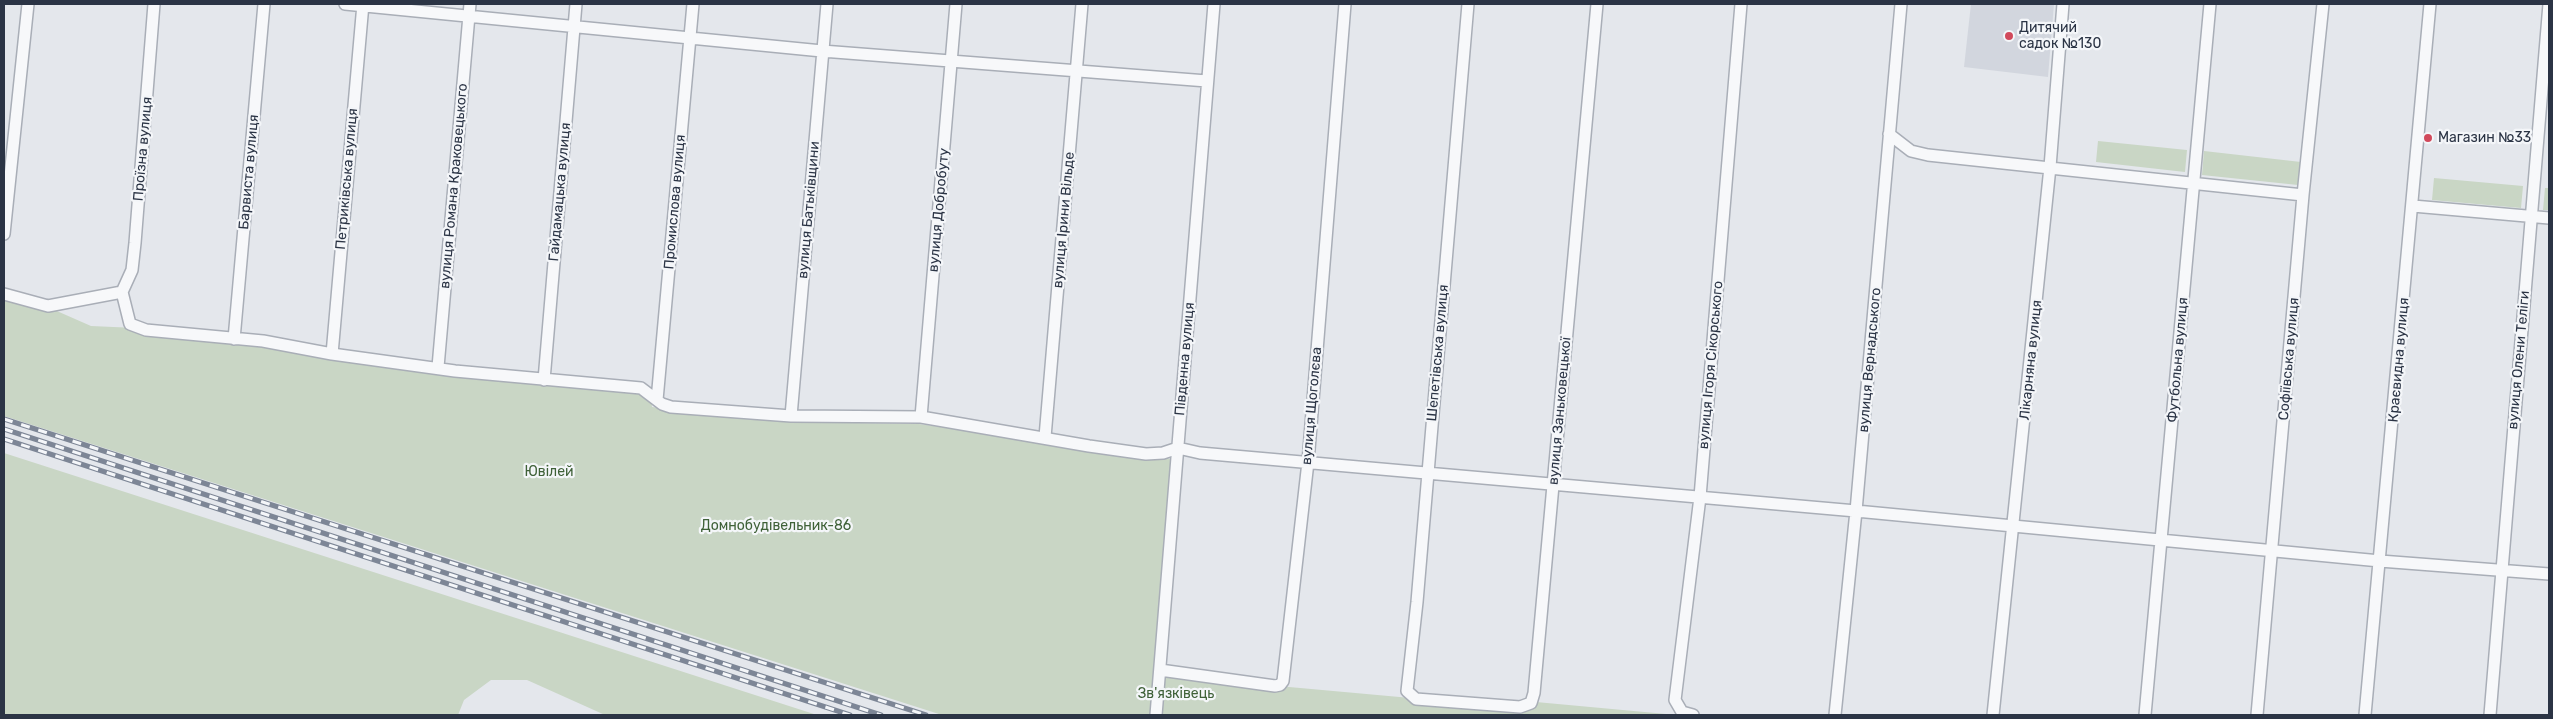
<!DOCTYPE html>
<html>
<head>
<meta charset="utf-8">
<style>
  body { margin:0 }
  #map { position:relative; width:2553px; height:719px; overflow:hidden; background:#e4e7ec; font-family:Rubik,sans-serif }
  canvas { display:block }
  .frame { position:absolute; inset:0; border:5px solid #2b3445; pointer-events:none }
</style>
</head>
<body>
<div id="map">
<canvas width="2553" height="719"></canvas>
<div class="frame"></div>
</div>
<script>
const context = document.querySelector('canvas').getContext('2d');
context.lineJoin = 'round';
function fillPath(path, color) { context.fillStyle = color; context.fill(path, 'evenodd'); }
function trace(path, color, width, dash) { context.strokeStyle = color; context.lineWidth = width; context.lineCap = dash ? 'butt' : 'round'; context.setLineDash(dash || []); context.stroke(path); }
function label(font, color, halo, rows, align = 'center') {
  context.font = font + ' Rubik,sans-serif'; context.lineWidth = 4.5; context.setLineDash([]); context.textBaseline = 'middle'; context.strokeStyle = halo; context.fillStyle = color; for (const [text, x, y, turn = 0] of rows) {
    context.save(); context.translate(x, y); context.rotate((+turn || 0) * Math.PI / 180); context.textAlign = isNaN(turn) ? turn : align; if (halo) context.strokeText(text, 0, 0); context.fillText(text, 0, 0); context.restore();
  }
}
fillPath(new Path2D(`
  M1971 4H2054L2048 77 1964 67Z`), '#d2d6de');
fillPath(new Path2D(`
  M2098 141 2187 150 2185 172 2096 162Z
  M2204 151 2301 162 2298 185 2202 175Z
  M2434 178 2523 186 2521 208 2432 200Z
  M2545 188H2549V210H2543Z
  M4 296 50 308 91 326 136 328 642 389 651 396 652 407 790 422 919 424 1171 459 1159 606 1160 670 1278 686 1521 708 1536 702 1677 715H942L4 416Z
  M4 453 817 715H605L527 680H491L464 700 458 715H4Z`), '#c9d6c5');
const minor = new Path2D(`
  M345 4 822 51 1207 81
  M1468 4 1417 602 1407 691 1416 699 1520 707 1531 703 1534 693 1597 4
  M1889 134 1911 151 1928 155 2303 195
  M2413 206 2549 218
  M4 234 28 4
  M122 292 130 324 146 330 263 341 332 354 455 371 641 388 662 404 671 407 791 416 921 417 1089 446 1146 454 1163 453 1178 448 1200 453 1856 511 2380 561 2549 574
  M122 292 132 270 135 243 154 4
  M4 294 48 306 122 292
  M234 339 264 4
  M332 354 363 4
  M438 367 470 4
  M544 380 576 4
  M657 400 693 4
  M791 416 827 4
  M921 417 956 4
  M1045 437 1082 4
  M1160 670 1275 686 1280 685 1283 681 1308 462 1345 4
  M1156 715 1214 4
  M1693 715 1682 712 1675 700 1700 497 1741 4
  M1835 715 1856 511 1901 4
  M1993 715 2050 167 2063 4
  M2145 715 2210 4
  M2257 715 2303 195 2323 4
  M2365 715 2430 4
  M2490 715 2549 4`);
trace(minor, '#a9aeb7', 14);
trace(minor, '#f7f8fa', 11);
const rail = new Path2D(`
  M4 419 926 715
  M4 429 881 715
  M4 439 850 715`);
trace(rail, '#7d8696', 5);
trace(rail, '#f4f6f9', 3, [9]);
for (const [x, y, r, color] of [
  [2009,36,5,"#d1495b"],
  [2428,138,5,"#d1495b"]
]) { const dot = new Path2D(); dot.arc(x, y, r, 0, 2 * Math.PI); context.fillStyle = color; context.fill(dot); trace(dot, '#f4f6f9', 2); }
label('14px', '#2b3445', '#f4f6f9', [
  ["Дитячий",2019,28],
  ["садок №130",2019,44],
  ["Магазин №33",2438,138]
], 'left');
label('14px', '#2b3445', '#f4f6f9', [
  ["Проїзна вулиця",143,149,-85],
  ["Барвиста вулиця",249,172,-85],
  ["Петриківська вулиця",347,179,-85],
  ["вулиця Романа Краковецького",454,186,-85],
  ["Гайдамацька вулиця",560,192,-85],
  ["Промислова вулиця",675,202,-85],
  ["вулиця Батьківщини",809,210,-85],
  ["вулиця Добробуту",939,210,-85],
  ["вулиця Ірини Вільде",1064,220,-85],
  ["Шепетівська вулиця",1438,353,-85],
  ["Південна вулиця",1185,359,-85],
  ["Софіївська вулиця",2289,359,-85],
  ["вулиця Вернадського",1870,360,-85],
  ["Лікарняна вулиця",2031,360,-84],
  ["Футбольна вулиця",2178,360,-85],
  ["Краєвидна вулиця",2399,360,-85],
  ["вулиця Олени Теліги",2519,360,-85],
  ["вулиця Ігоря Сікорського",1711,365,-85],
  ["вулиця Щоголєва",1312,406,-85],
  ["вулиця Заньковецької",1560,411,-85]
]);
label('14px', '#3f6138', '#f4f6f9', [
  ["Ювілей",549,472],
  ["Домнобудівельник-86",776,526],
  ["Зв'язківець",1176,694]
]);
</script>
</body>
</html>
